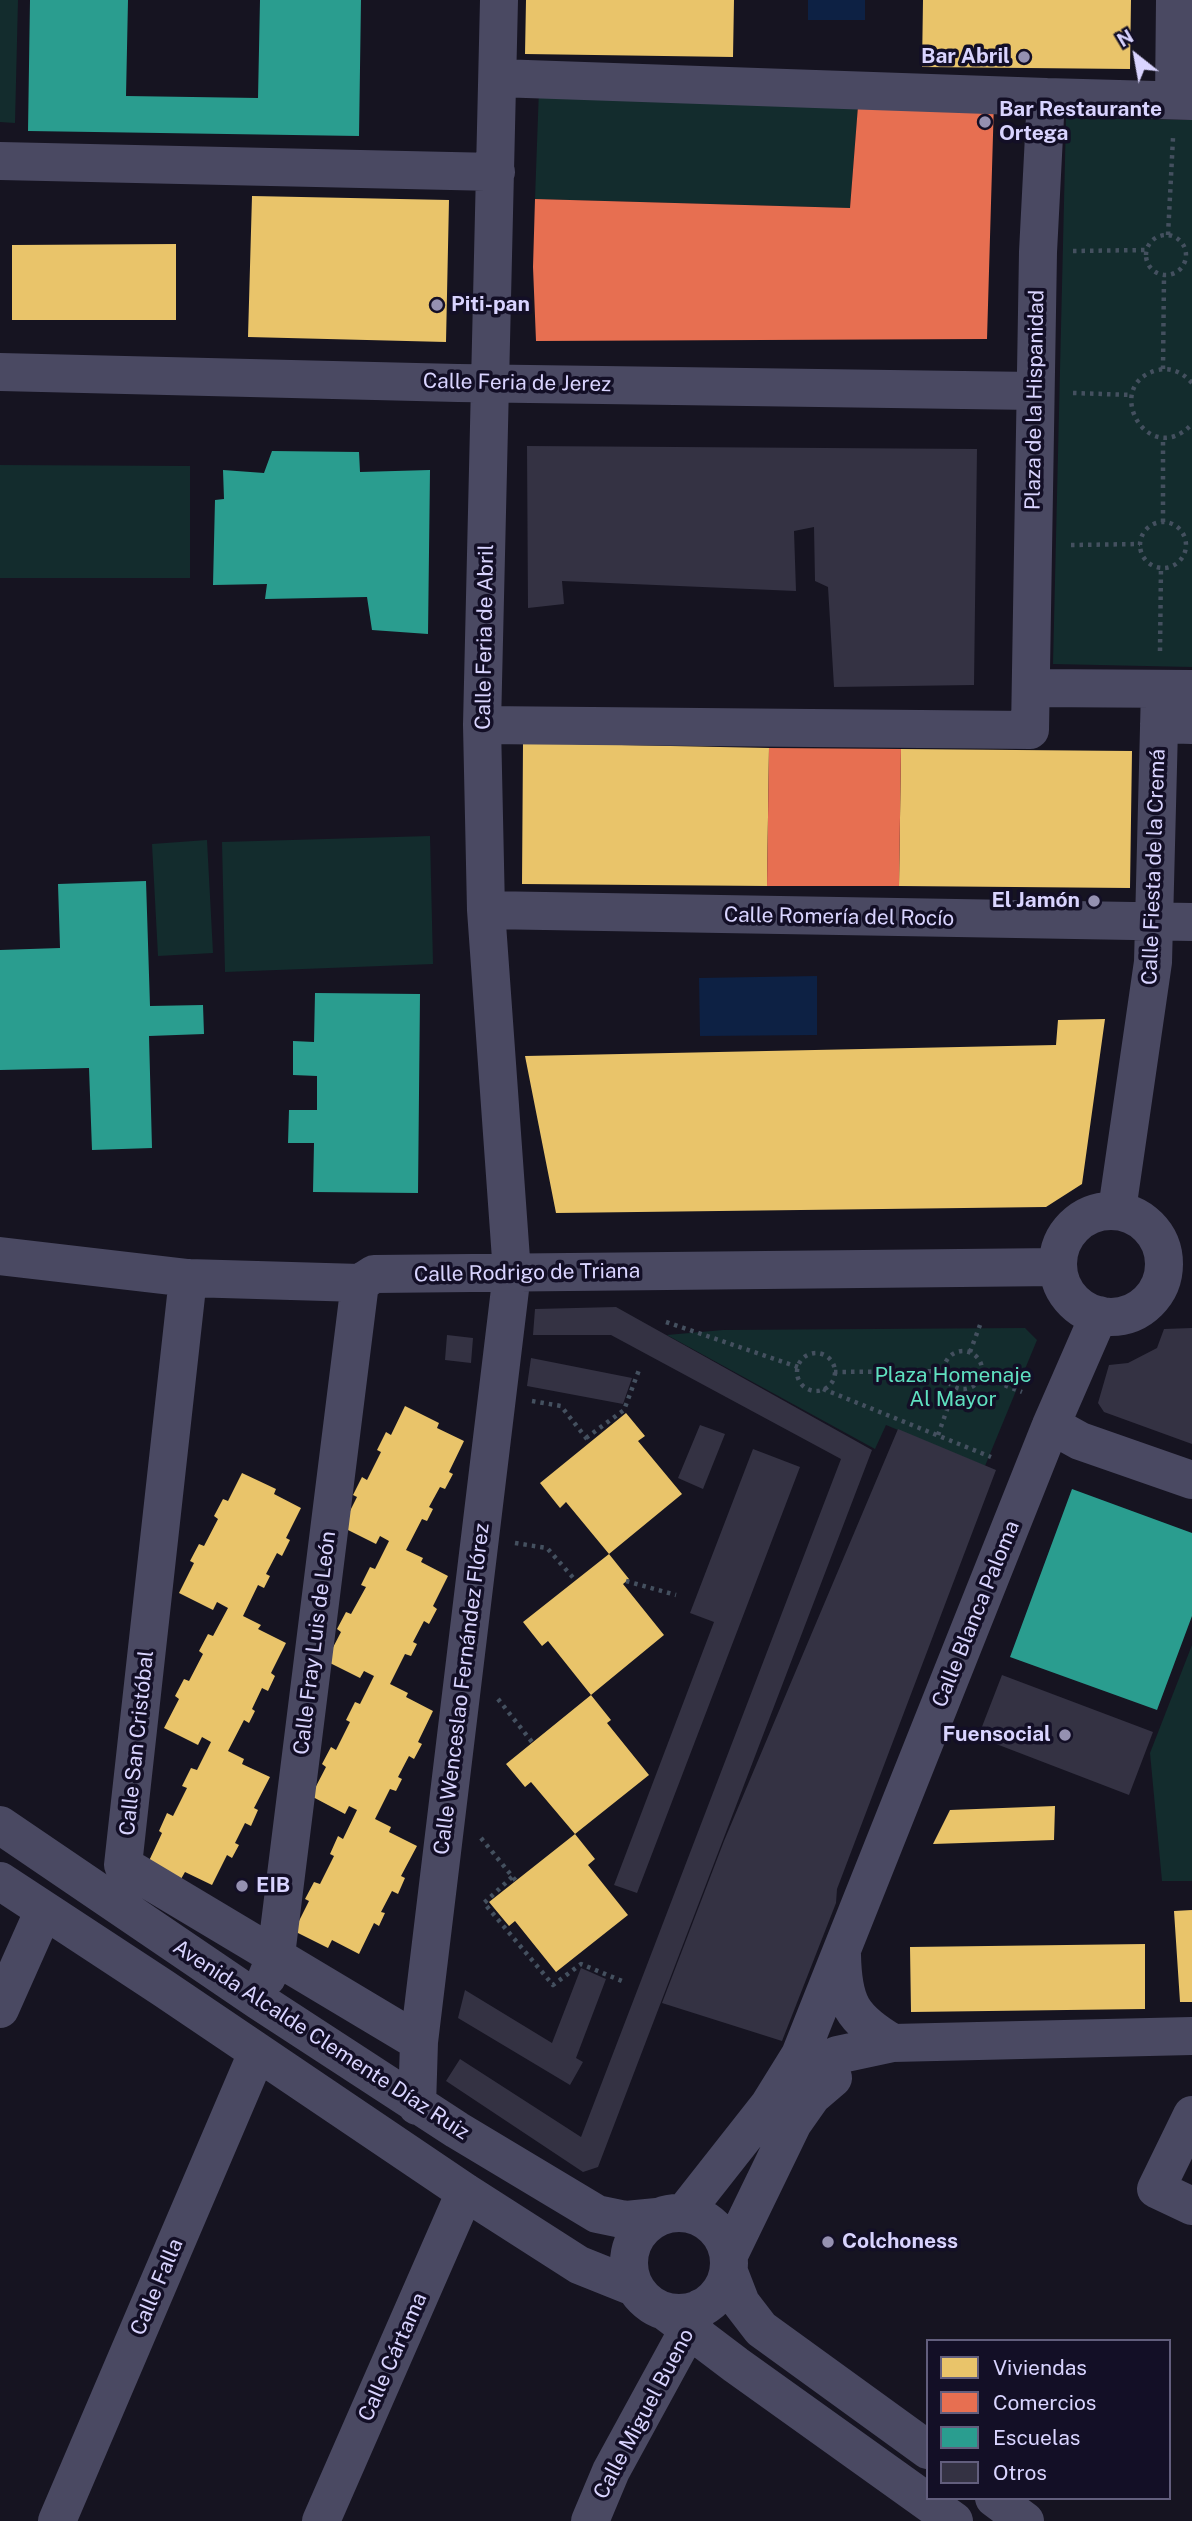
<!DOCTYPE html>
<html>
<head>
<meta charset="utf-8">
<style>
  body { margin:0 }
  #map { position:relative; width:1192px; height:2521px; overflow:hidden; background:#161421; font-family:"Public Sans",sans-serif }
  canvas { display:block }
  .legend { position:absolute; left:926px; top:2339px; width:245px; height:161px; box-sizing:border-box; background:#130f26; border:2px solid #625e7d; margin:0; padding:9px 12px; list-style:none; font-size:21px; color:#d9d4ff }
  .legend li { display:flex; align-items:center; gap:14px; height:35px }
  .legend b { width:35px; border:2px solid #625e7d }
  .north { position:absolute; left:1101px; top:21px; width:70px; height:70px; -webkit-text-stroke:5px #130f26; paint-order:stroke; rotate:329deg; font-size:19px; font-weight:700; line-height:28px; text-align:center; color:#d9d4ff }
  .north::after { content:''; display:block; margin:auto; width:24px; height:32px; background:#d9d4ff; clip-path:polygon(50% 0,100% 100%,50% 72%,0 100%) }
</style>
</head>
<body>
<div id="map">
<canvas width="1192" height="2521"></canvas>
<ul class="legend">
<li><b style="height:19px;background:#e9c46a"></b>Viviendas</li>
<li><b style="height:19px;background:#e76f51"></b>Comercios</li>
<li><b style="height:19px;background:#2a9d8f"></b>Escuelas</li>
<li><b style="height:19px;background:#343243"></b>Otros</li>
</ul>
<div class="north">N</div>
</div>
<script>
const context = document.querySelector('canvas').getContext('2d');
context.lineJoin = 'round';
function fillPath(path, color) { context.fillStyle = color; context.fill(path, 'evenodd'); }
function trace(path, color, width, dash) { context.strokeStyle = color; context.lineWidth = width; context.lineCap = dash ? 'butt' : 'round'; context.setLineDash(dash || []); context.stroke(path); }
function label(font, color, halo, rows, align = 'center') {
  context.font = font + ' "Public Sans",sans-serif'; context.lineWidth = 7; context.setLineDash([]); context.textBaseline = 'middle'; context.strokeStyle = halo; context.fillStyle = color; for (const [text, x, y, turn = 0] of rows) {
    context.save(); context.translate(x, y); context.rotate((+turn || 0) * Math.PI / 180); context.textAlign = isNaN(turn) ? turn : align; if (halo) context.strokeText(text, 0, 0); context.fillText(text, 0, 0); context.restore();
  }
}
fillPath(new Path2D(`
  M0 0H18L15 123 0 122Z
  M540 61 858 107 850 208 535 199Z
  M1066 118 1192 120V667L1053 664Z
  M0 465 190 466V578H0Z
  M430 836 433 964 225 972 222 842Z
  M207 840 213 953 158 956 152 844Z
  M1025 1328 1037 1340 985 1466 886 1425 875 1449 667 1335 723 1330Z
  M1192 1645V1881H1162L1150 1753Z`), '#132c2d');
fillPath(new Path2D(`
  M808 0H865V20H808Z
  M817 976V1035L700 1036 699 978Z`), '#0d2144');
fillPath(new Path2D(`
  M526 0H734L733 57 525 54Z
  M923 0H1131L1130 69 922 67Z
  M252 196 449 200 446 342 248 337Z
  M176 244V320H12V245Z
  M523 743 769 748 767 886 522 884Z
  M901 749 1132 751 1130 888 899 886Z
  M1105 1019 1082 1184 1046 1207 556 1213 525 1056 1056 1045 1058 1020Z
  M405 1406 439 1423 437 1428 464 1441 449 1472 453 1474 445 1489 440 1487 429 1507 433 1509 427 1521 422 1519 406 1550 423 1558 421 1562 448 1576 433 1606 437 1609 429 1624 424 1621 413 1642 417 1644 411 1656 405 1654 390 1684 408 1693 406 1697 433 1711 418 1742 422 1744 414 1759 409 1756 398 1777 402 1779 396 1791 390 1789 375 1819 391 1827 389 1832 417 1846 401 1876 405 1878 398 1894 392 1891 381 1912 385 1913 379 1926 374 1923 359 1954 332 1940 328 1948 294 1931 309 1901 305 1899 314 1882 320 1884 334 1856 330 1854 338 1836 343 1839 357 1810 349 1806 345 1814 311 1796 326 1767 322 1764 331 1747 336 1750 350 1722 346 1720 355 1702 360 1704 374 1676 364 1671 360 1678 326 1661 341 1632 337 1629 346 1612 351 1614 366 1587 361 1585 370 1567 375 1569 389 1541 380 1536 376 1544 342 1527 357 1497 353 1495 362 1477 367 1480 381 1452 377 1450 386 1432 391 1435Z
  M626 1413 645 1436 638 1441 682 1494 609 1554 566 1502 560 1508 540 1483Z
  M242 1473 276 1489 274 1494 301 1508 286 1538 290 1540 282 1556 277 1553 266 1574 270 1576 264 1588 258 1585 243 1616 261 1625 258 1629 286 1643 271 1673 275 1676 268 1691 262 1688 252 1709 255 1711 249 1723 244 1720 228 1751 244 1759 242 1764 270 1777 254 1808 258 1810 251 1826 245 1823 235 1843 239 1845 232 1858 227 1855 212 1885 185 1872 181 1879 148 1863 162 1833 159 1831 167 1813 173 1816 187 1788 182 1786 191 1768 197 1770 211 1742 202 1737 198 1745 164 1728 179 1699 175 1696 184 1679 189 1681 203 1654 199 1651 208 1634 213 1636 228 1608 217 1602 213 1610 179 1593 194 1563 190 1561 199 1544 204 1546 218 1519 214 1516 223 1499 228 1501Z
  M609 1554 629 1579 623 1584 664 1635 591 1695 548 1641 542 1646 523 1622Z
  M591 1695 611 1720 607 1723 649 1775 575 1834 531 1782 525 1787 506 1764Z
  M1055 1806 1054 1840 933 1844 950 1810Z
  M575 1834 595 1859 588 1865 628 1915 556 1972 515 1921 509 1926 489 1902Z
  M1192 1910V2002H1180L1174 1911Z
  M1145 1944V2009L911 2012 910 1947Z`), '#e9c46a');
fillPath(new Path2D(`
  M994 101 987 339 536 341 533 267 535 199 850 208 858 106Z
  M769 748 901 749 899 886H767Z`), '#e76f51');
fillPath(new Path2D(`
  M30 0H128L126 96 258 98 260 0H361L359 136 28 131Z
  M272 451 359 452 360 472 430 470 428 634 372 630 367 597 265 599 267 584 213 585 215 500 224 499 223 470 264 473Z
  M146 881 150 1006 203 1005 204 1034 149 1036 152 1148 92 1150 89 1068 0 1070V950L60 948 58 884Z
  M315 993 420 994 418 1193 313 1192 314 1143H288L289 1110H317V1076L293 1075V1041L314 1042Z
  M1072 1489 1192 1533V1616L1157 1710 1010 1657Z`), '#2a9d8f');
fillPath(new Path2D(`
  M527 446 977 449 974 685 834 687 828 587 815 581 814 527 794 531 796 591 562 581 564 604 528 608Z
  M616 1307 872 1450 598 2167 583 2172 446 2081 460 2059 581 2137 841 1459 611 1335H533L535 1309Z
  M1192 1328V1444L1104 1412 1098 1403 1109 1365 1128 1363 1157 1348 1164 1329Z
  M447 1335 473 1338 471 1363 445 1360Z
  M531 1358 632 1378 623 1404 527 1386Z
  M700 1425 725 1434 703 1489 678 1478Z
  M898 1429 996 1470 837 1889 836 1903 782 2041 662 2003 724 1841Z
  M753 1449 800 1467 637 1893 614 1885 714 1622 690 1613Z
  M1002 1675 1153 1732 1129 1795 978 1737Z
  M581 1968 606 1979 576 2058 583 2062 570 2085 458 2018 465 1990 552 2043Z`), '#343243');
trace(new Path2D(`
  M1146 255a20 20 0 1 1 40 0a20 20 0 1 1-40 0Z
  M1168 235 1173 138
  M1073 251 1146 250
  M1163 369 1164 276
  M1192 383C1183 373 1172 367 1158 370 1100 384 1148 471 1192 424
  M1073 393 1132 395
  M1163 522V437
  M1140 545a23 23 0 1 1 46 0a23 23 0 1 1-46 0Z
  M1071 545 1140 544
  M1160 651 1161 567
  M666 1322 798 1367
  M944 1370a19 19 0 1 1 38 0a19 19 0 1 1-38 0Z
  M970 1352 980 1325
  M797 1372a19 19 0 1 1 38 0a19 19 0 1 1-38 0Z
  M834 1372 945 1371
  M981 1376 1022 1392
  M823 1389 991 1457
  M532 1401 561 1406 590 1443
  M938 1435 955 1387
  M586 1438 624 1410 639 1370
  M515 1543 547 1548 576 1581
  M626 1581 676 1595
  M498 1699 532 1742
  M481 1838 516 1881
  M512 1877 484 1903 553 1985 581 1964 622 1981`), '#44505f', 4.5, [3.5, 5]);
trace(new Path2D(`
  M498 78 1046 97
  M1174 100 1175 0
  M0 161 496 172
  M0 372 458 383 1035 391
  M1032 688 1192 689
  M1159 724 1192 725
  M482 725 1030 730 1038 252 1046 97 1192 101
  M486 910 1192 922
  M1117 1210 1153 962 1160 689
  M1058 1264a53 53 0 1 1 106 0a53 53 0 1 1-106 0Z
  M0 1256 188 1278 360 1283 374 1274 1058 1267
  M188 1278 123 1865 419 2042
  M1051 1425 1080 1441 1192 1480
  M0 1825 259 2001 457 2130 597 2214 626 2220 657 2217
  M0 1881 163 1988 465 2192 579 2265 634 2287
  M842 1955C843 2003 851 2018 893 2043
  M267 1977 276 1955 360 1283
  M0 2009 44 1910
  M769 2105 800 2055 1051 1425 1099 1315
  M417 2106 419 2042 512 1273 486 910 482 725 499 0
  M1192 2115 1156 2189 1192 2206
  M684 2213 769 2105 811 2071 837 2055 893 2043 1192 2036
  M629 2263a50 50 0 1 1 100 0a50 50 0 1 1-100 0Z
  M729 2255 793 2123 812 2096 833 2078
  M729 2272 741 2303 761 2329 928 2450
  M666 2312 736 2365 954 2521
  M994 2498 1025 2521
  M57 2521 257 2053
  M321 2521 465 2192
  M590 2521 611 2471 700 2308`), '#4a4962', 38);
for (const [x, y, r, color] of [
  [1024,57,7,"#9591b1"],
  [985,122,7,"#9591b1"],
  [437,305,7,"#9591b1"],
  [1094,901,7,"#9591b1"],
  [1065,1735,7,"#9591b1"],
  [242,1886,7,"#9591b1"],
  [828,2242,7,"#9591b1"]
]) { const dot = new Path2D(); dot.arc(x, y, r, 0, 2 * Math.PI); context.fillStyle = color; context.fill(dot); trace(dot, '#130f26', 2.5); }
label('bold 21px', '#d9d4ff', '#130f26', [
  ["Bar Abril",1010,57,"right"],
  ["Bar Restaurante",999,110],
  ["Ortega",999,134],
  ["Piti-pan",451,305],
  ["El Jamón",1080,901,"right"],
  ["Fuensocial",1051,1735,"right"],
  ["EIB",256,1886],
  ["Colchoness",842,2242]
], 'left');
label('21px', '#d9d4ff', '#130f26', [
  ["Calle Feria de Jerez",517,383,1],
  ["Plaza de la Hispanidad",1035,400,-89],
  ["Calle Feria de Abril",485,637,-89],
  ["Calle Fiesta de la Cremá",1154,867,-88],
  ["Calle Romería del Rocío",839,917,1],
  ["Calle Rodrigo de Triana",527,1273,-1],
  ["Calle Blanca Paloma",976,1614,-68],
  ["Calle Fray Luis de León",315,1643,-83],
  ["Calle Wenceslao Fernández Flórez",462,1689,-83],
  ["Calle San Cristóbal",137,1743,-84],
  ["Avenida Alcalde Clemente Díaz Ruiz",321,2040,33],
  ["Calle Falla",157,2287,-67],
  ["Calle Cártama",393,2357,-66],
  ["Calle Miguel Bueno",644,2414,-62]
]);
label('21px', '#5fe0c0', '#130f26', [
  ["Plaza Homenaje",953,1376],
  ["Al Mayor",953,1400]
]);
</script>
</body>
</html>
